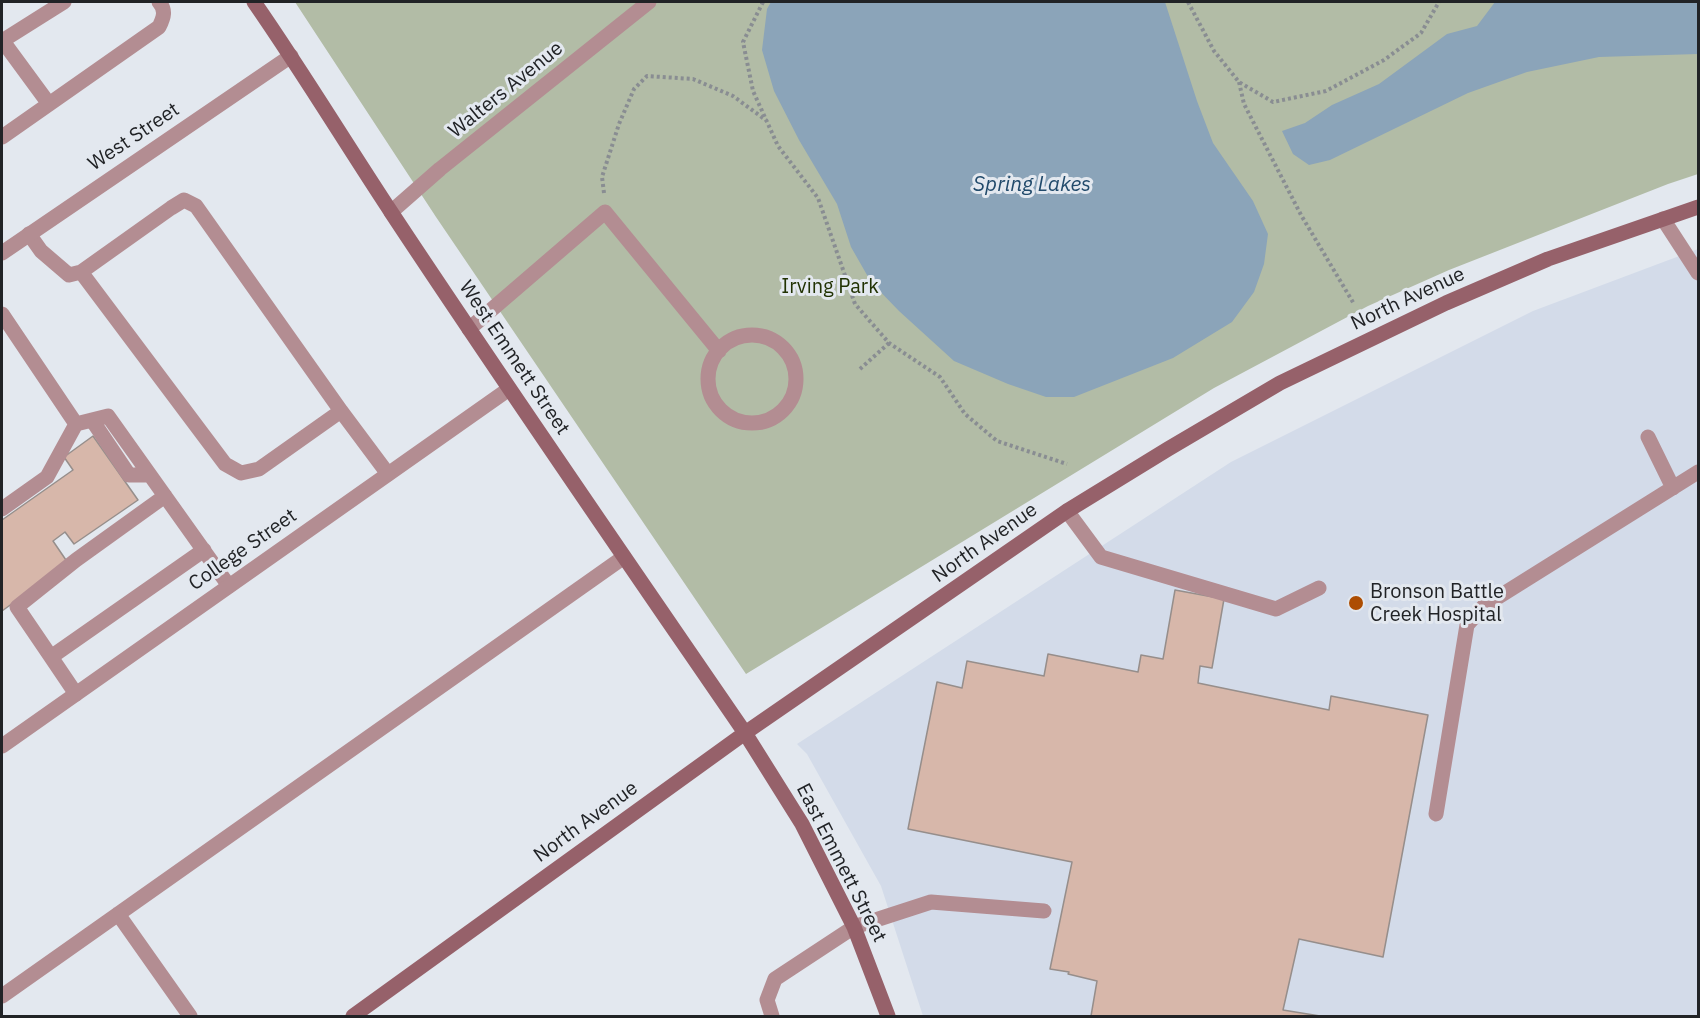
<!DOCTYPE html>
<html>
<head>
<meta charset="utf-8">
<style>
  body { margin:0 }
  #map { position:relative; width:1700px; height:1018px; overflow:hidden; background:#e3e8ef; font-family:"IBM Plex Sans",sans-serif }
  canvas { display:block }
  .frame { position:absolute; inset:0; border:3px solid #212326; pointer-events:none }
</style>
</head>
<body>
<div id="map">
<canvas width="1700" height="1018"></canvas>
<div class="frame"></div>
</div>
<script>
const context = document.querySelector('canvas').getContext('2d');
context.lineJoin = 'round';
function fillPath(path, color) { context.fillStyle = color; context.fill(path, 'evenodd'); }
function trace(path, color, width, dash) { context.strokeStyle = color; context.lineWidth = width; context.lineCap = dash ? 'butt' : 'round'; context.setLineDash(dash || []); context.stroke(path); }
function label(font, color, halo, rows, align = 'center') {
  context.font = font + ' "IBM Plex Sans",sans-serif'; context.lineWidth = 6; context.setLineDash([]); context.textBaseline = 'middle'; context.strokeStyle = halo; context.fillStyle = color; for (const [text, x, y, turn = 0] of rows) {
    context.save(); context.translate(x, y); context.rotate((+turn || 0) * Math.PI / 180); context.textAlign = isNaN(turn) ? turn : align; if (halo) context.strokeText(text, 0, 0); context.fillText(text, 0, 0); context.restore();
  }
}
fillPath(new Path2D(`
  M1698 249V1016H923L881 886 807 754 797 744 1231 462 1533 311Z`), '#d3dbe9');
fillPath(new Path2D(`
  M295 2H1698V174L1668 184 1449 270 1368 306 1214 388 746 674 436 217Z`), '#b2bca6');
fillPath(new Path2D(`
  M771 2H1165L1197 101 1213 143 1253 201 1268 234 1264 264 1254 292 1232 322 1173 358 1074 397H1046L1008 384 954 361 899 311 871 282 851 247 837 204 799 140 774 91 762 50 767 9Z
  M1495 2H1698V54L1599 57 1527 72 1468 93 1330 160 1309 165 1293 154 1282 131 1305 123 1332 105 1379 84 1447 34 1477 26Z`), '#8ba4b9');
const building = new Path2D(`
  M93 436 138 500 74 544 65 532 53 541 68 563 2 611V520L73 470 64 457Z
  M1175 590 1224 599 1212 668 1200 666 1198 683 1329 710 1331 696 1428 715 1383 957 1299 939 1283 1010 1320 1016H1091L1097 981 1068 974 1069 972 1050 969 1072 862 908 829 937 682 962 688 967 661 1044 676 1048 654 1138 672 1141 655 1163 659Z`);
fillPath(building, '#d7b7aa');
trace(building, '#968e8b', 1.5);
trace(new Path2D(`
  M763 2 743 42 753 91 778 146 818 198 855 304 889 343 940 377 965 414 997 441 1067 464
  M1188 2 1214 51 1239 82 1273 102 1326 91 1384 60 1421 33 1439 2
  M1239 82 1244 104 1301 215 1354 304
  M604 193 602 177 619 124 634 89 647 76 693 79 733 96 767 121
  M860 369 889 343`), '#898d92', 4, [3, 3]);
trace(new Path2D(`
  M2 40 49 104
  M2 41 64 2
  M2 137 159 27C164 17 166 10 159 2
  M1663 219 1698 273
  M29 234 41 251 69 275 81 272 171 208 184 200 196 206 341 411 388 474
  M81 272 225 464 241 473 259 469 341 411
  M2 314 76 424 108 416 229 586
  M469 329 605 212 719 351
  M708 379a44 44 0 1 1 88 0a44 44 0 1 1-88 0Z
  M92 420 129 475H150
  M1648 437 1673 488
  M165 496 76 560 17 607 51 657 204 550
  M2 509 47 477 76 424
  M1067 511 1101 557 1276 609 1319 588
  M51 657 76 694
  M1436 814 1467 625 1484 606 1698 472
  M118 914 190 1016
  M854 927 931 902 1044 911
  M2 996 624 557`), '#b38d92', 15);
trace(new Path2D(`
  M391 212 440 169 649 2
  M2 253 291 56
  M2 746 509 389
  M772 1016 767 1000 775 979 854 927`), '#b38d92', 15);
trace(new Path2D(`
  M254 2C302 71 346 144 393 215 508 389 627 561 745 733L802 824 854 927 888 1016
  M353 1016 745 733 1067 511 1168 449 1280 383 1446 303 1548 259 1698 207`), '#96616a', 15);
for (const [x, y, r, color] of [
  [1356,603,8,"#ad4d02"]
]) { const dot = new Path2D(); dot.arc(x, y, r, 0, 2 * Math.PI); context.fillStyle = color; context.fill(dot); trace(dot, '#e3e8ef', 2); }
label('20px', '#212326', '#e3e8ef', [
  ["Walters Avenue",506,90,-39],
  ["West Street",134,137,-34],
  ["North Avenue",1408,299,-25],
  ["West Emmett Street",514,358,56],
  ["North Avenue",985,543,-35],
  ["College Street",243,550,-35],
  ["North Avenue",586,822,-36],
  ["East Emmett Street",841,863,63]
]);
label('20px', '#213203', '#e3e8ef', [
  ["Irving Park",830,287]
]);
label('20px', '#212326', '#e3e8ef', [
  ["Bronson Battle",1370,592],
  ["Creek Hospital",1370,615]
], 'left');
label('italic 21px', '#214a6b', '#e3e8ef', [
  ["Spring Lakes",1032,185]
]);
</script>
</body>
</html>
